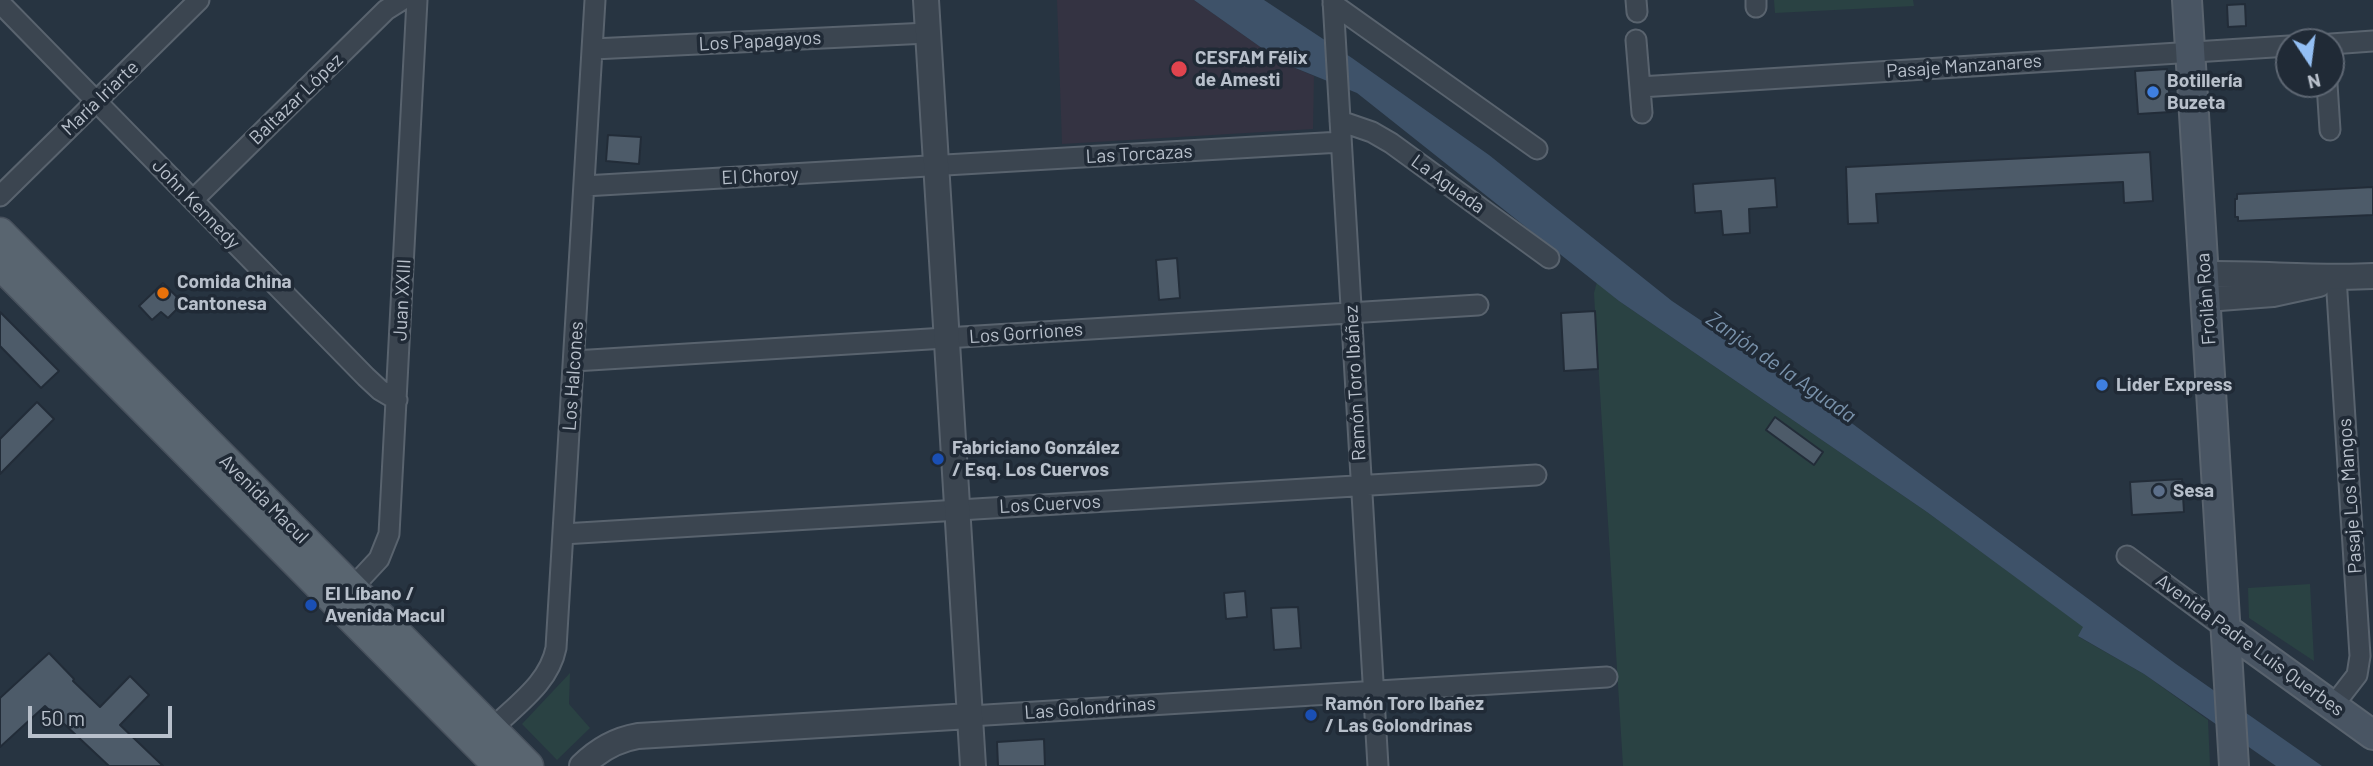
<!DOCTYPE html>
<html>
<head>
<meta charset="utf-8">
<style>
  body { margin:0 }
  #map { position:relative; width:2373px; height:766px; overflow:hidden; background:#273441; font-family:Barlow,sans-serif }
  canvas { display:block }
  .north { position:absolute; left:2275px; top:28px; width:70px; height:70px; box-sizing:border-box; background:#202a36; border:2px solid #5d6672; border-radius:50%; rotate:167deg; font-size:19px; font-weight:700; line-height:28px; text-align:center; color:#b8c0cb }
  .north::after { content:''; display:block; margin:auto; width:24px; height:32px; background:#93bff4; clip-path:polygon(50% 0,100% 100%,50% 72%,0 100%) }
  .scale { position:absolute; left:28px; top:706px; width:144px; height:32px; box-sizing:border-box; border:4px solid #b8c0cb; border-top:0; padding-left:9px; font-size:21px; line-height:24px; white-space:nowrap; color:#b8c0cb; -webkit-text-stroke:5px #202a36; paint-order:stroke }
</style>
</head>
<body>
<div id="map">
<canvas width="2373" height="766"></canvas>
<div class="north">N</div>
<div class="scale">50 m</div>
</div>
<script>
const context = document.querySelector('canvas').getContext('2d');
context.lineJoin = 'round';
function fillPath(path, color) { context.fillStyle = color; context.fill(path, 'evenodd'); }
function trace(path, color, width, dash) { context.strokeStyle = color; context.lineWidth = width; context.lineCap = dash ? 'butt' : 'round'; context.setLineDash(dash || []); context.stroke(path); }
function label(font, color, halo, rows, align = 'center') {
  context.font = font + ' Barlow,sans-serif'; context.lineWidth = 7; context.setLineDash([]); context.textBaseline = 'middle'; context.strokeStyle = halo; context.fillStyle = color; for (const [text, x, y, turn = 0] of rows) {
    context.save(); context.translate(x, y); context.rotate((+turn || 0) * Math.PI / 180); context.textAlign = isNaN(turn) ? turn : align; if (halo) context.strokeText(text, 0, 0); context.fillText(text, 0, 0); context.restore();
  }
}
fillPath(new Path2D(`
  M1057 0H1194L1283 63 1314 76 1313 129 1062 144Z`), '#343342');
fillPath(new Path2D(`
  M1774 0H1913L1914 6 1775 13Z
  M1597 282 1619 301 1927 512 2084 627 2079 637 2144 674 2208 720 2210 766H1623L1595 311 1594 293Z
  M2310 584 2314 661 2249 618 2248 588Z
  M570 673 569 704 590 728 557 760 522 724Z`), '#2a4243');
fillPath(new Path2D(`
  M1194 0H1264L1352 58 1489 155 1672 301 1834 410 2176 664 2322 766H2276L2144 674 2078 636 2083 627 1927 512 1619 301 1357 93 1283 63Z`), '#3e5269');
const building = new Path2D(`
  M2245 4 2246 26 2228 27 2227 5Z
  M2167 69 2171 112 2138 114 2135 71Z
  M608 135 641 137 639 164 606 161Z
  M2150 152 2153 201 2124 203 2123 182 1876 194 1878 223 1848 224 1846 167Z
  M1775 178 1777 207 1749 209 1750 233 1723 235 1721 211 1695 213 1693 184Z
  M2373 187V215L2238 221V217H2235V199H2237V194Z
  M1177 258 1180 298 1159 300 1156 260Z
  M163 283 183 303 168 318 161 312 152 320 139 306Z
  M1595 311 1598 369 1564 371 1561 313Z
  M0 312 59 371 41 388 0 346Z
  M37 402 54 419 0 474V439Z
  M1775 417 1823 452 1814 465 1766 430Z
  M2182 479 2184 512 2132 515 2130 482Z
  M1245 591 1247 617 1226 619 1224 593Z
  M1298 607 1301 648 1274 650 1271 608Z
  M49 653 74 679 73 681 100 707 130 676 149 695 120 725 163 766H109L45 706 0 747V698Z
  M1044 739 1045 766H998L997 742Z`);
fillPath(building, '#4d5b69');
trace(building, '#222c38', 2);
const minor = new Path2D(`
  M1333 0 1378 766
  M1636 0 1637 12
  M1756 0V7
  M0 3 366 377 380 390 397 400
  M1333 4 1537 149
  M1636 40 1642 113
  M2331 44 2373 41
  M593 49 928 33
  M2327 84 2330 130
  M1640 87 2289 46
  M1340 121 1372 132 1391 143 1549 258
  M584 186 1341 142
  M0 196 199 0
  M193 200 386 10 402 0
  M574 361 1478 305
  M563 534 1536 475
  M2127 556 2226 629
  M352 588 379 559 389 534 417 0
  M2333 706 2357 675 2360 656 2336 277
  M970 716 1607 677
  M493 728C517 704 549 683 556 648L595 0`);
const tertiary = new Path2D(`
  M926 0 973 766
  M2204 274C2261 273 2317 279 2373 276
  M2206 299 2273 294 2319 284
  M582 766C598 750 615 740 638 736L970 716`);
const secondary = new Path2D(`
  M2187 0 2234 766
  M2226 629 2373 735`);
const primary = new Path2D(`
  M0 233 528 766
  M0 264 499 766`);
trace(minor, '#59636e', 23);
trace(tertiary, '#59636e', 28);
trace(secondary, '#59636e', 32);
trace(primary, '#48515d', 33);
trace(minor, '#3b4550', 19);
trace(tertiary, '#3b4550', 24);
trace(secondary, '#495563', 28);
trace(primary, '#596570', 30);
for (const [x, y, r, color] of [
  [1179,69,9,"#e0444e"],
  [2153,92,7,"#3f7fe0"],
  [163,293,7,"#e8710a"],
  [2102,385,7,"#3f7fe0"],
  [938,459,7,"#1a4fb4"],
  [2159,491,7,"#5c6f8a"],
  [311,605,7,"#1a4fb4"],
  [1311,715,7,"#1a4fb4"]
]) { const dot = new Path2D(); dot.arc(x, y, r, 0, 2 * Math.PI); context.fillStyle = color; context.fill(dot); trace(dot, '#202a36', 2.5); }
label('19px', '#b8c0cb', '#202a36', [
  ["Los Papagayos",760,41,-3],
  ["Pasaje Manzanares",1964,66,-4],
  ["María Iriarte",100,98,-44],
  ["Baltazar López",296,99,-44],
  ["Las Torcazas",1139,154,-3],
  ["El Choroy",760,176,-3],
  ["La Aguada",1448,184,36],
  ["John Kennedy",196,204,46],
  ["Froilán Roa",2206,299,-94],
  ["Juan XXIII",402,300,-87],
  ["Los Gorriones",1026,333,-4],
  ["Los Halcones",573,376,-86],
  ["Ramón Toro Ibáñez",1355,383,-93],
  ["Pasaje Los Mangos",2350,496,-94],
  ["Avenida Macul",264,499,45],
  ["Los Cuervos",1050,504,-3],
  ["Avenida Padre Luis Querbes",2250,645,36],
  ["Las Golondrinas",1090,708,-4]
]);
label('bold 19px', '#b8c0cb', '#202a36', [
  ["CESFAM Félix",1195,58],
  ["de Amesti",1195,80],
  ["Botillería",2167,81],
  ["Buzeta",2167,103],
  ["Comida China",177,282],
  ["Cantonesa",177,304],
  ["Lider Express",2116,385],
  ["Fabriciano González",952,448],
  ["/ Esq. Los Cuervos",952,470],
  ["Sesa",2173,491],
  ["El Líbano /",325,594],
  ["Avenida Macul",325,616],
  ["Ramón Toro Ibañez",1325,704],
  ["/ Las Golondrinas",1325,726]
], 'left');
label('italic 21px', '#7a93ac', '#202a36', [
  ["Zanjón de la Aguada",1781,367,35]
]);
</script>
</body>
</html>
